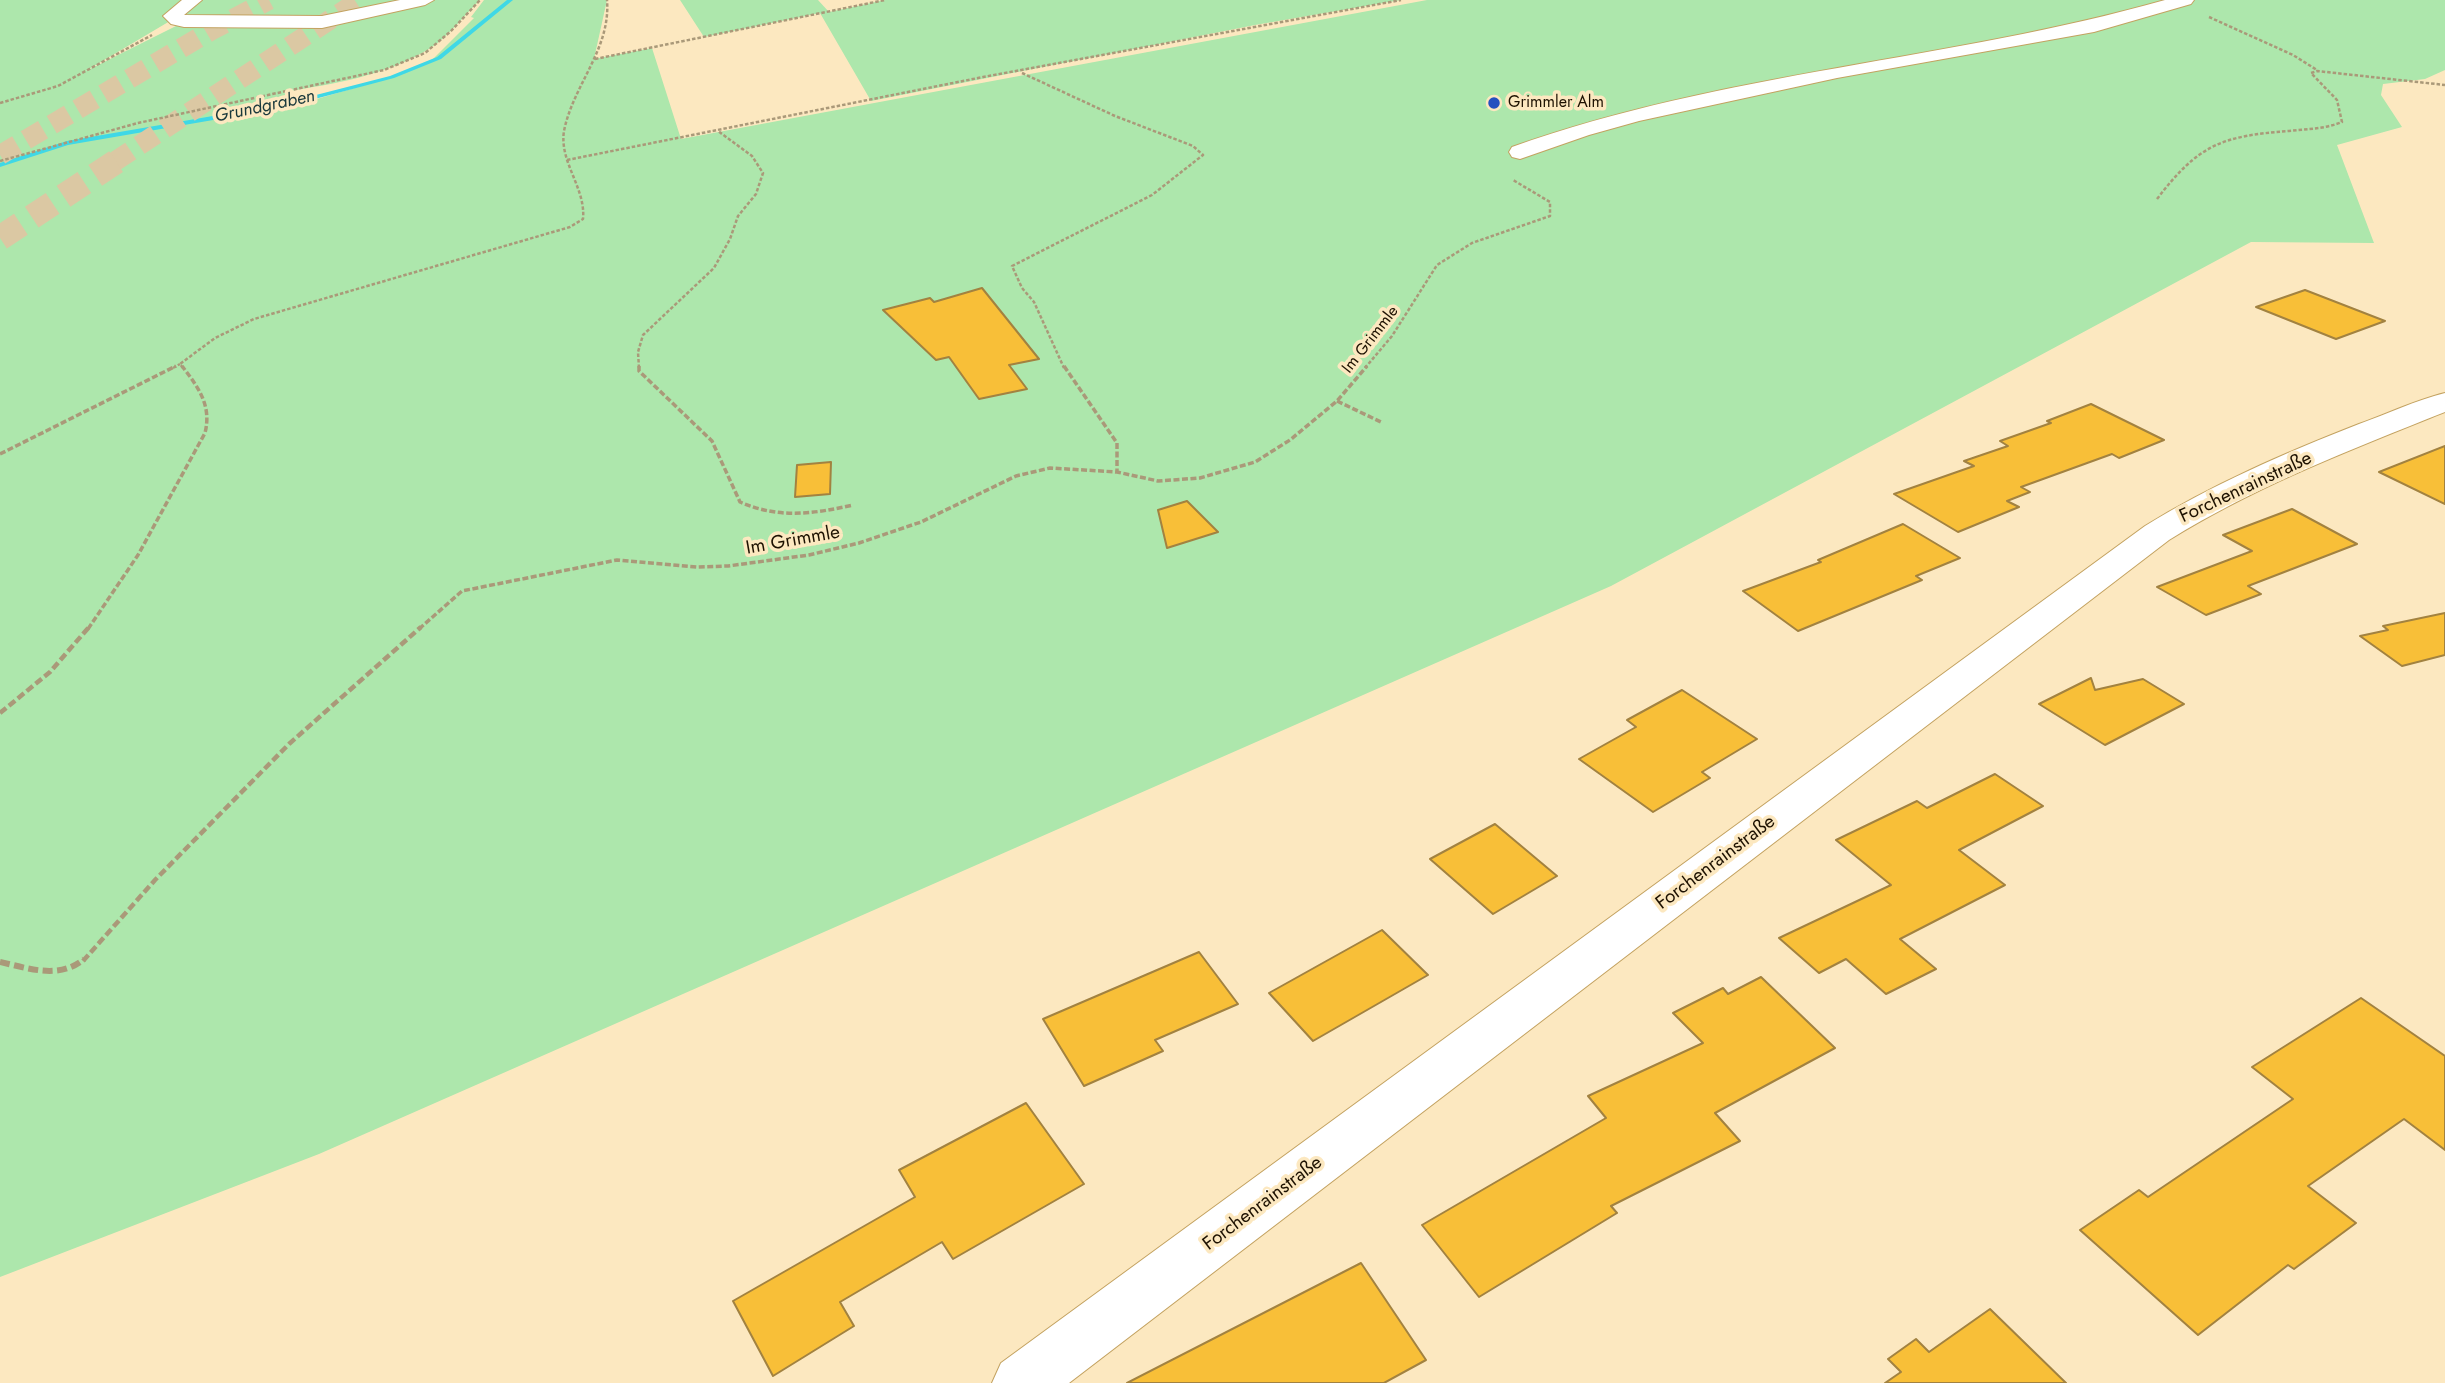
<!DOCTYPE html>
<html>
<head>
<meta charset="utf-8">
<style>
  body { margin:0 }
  canvas { display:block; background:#fce8c0 }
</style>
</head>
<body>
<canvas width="2445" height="1383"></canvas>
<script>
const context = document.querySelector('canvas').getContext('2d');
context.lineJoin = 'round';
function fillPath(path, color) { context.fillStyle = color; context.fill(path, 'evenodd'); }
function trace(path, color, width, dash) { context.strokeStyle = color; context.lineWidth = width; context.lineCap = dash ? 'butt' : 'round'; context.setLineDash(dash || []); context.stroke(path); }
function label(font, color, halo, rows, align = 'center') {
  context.font = font + ' Jost,sans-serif'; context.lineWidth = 7; context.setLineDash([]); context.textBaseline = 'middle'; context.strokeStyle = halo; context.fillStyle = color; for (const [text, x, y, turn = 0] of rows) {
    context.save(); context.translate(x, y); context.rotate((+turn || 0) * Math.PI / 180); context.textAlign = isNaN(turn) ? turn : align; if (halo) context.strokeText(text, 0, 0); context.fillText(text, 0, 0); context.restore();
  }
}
fillPath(new Path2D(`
  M0 0H187L166 13 170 21 84 72 176 26 182 22 177 20 193 0H480C464 15 448 38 429 49 385 76 333 84 284 92L293 106 392 77 429 63 474 18 471 17 484 0H607L594 59 652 48 681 139 1427 0H2445V70L2425 79 2383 84 2381 95 2402 127 2337 145 2374 243 2251 242 1611 586 319 1154 0 1277Z
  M680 0H818L829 12 885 0H1401L1255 25 871 101 820 13 704 37Z`), '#ade7ac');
fillPath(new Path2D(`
  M507 0H513L441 59 394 78 277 109 68 145 0 167V163L67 141 277 105 390 76 437 57Z`), '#3fd8e6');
const building = new Path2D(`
  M982 288 1039 359 1009 365 1027 389 979 399 949 357 936 360 883 310 930 298 934 302Z
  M2305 290 2385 321 2336 339 2256 307Z
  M2091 404 2164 440 2119 458 2112 454 2021 487 2030 492 2007 501 2019 507 1958 532 1894 494 1974 466 1964 461 2008 446 2000 441 2051 423 2047 421Z
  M2445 446V504L2379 472Z
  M831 462 830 494 795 497 797 465Z
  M1187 501 1218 532 1167 548 1158 510Z
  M2292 509 2357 544 2248 586 2261 594 2206 615 2157 587 2252 551 2223 535Z
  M1903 524 1960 558 1916 576 1922 580 1798 631 1743 591 1821 562 1818 560Z
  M2445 613V655L2402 666 2360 636 2388 630 2383 626Z
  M2091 678 2095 690 2143 679 2184 704 2105 745 2039 704Z
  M1682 690 1757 739 1702 772 1710 778 1653 812 1579 759 1636 727 1627 720Z
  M1995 774 2043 806 1959 850 2005 885 1900 939 1936 969 1886 994 1846 959 1819 973 1779 938 1891 885 1836 840 1917 801 1927 808Z
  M1495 824 1557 876 1493 914 1430 859Z
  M1382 930 1428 975 1313 1041 1269 993Z
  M1199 952 1238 1004 1155 1040 1163 1051 1084 1086 1043 1019Z
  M1761 977 1835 1048 1715 1113 1740 1141 1611 1206 1617 1213 1479 1297 1422 1225 1606 1118 1588 1096 1703 1043 1673 1013 1723 988 1728 994Z
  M2361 998 2445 1056V1150L2404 1119 2308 1186 2356 1223 2294 1269 2288 1265 2198 1335 2080 1230 2139 1190 2148 1197 2293 1099 2252 1067Z
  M1026 1103 1084 1184 953 1259 942 1242 840 1302 854 1326 773 1376 733 1301 915 1197 899 1170Z
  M1361 1263 1426 1360 1384 1383H1127Z
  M1990 1309 2066 1383H1885L1901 1372 1888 1359 1916 1339 1929 1352Z`);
fillPath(building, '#f8bf38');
trace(building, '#a28240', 2);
trace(new Path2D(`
  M0 155 212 30 269 0
  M114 162 360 0`), '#dbc8a3', 20, [20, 10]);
trace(new Path2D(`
  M0 238 117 161`), '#dbc8a3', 25, [25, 13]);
const minor = new Path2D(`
  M182 0H202L184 15 322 16 400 0H434L425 5 322 28 184 27 171 24 163 16Z
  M2165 0H2194L2191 4 2094 32 1837 78 1639 121 1589 135 1520 159 1512 157 1509 152 1512 147C1725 71 1950 61 2165 0Z
  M2445 393V412C2350 450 2256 486 2169 540L1069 1383H992L1001 1363 2145 526C2213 484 2285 453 2359 424 2387 414 2416 400 2445 393Z`);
trace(minor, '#c3a260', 2);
trace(new Path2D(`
  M2209 17 2293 55 2317 70
  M595 59 885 0
  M1022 73 1115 116 1193 146 1203 155 1152 195 1012 266 1022 288 1034 302 1064 368
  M0 103 58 86 152 35
  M567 160 983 77 1401 0
  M0 161 138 123 384 70 425 53 451 31 480 0
  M2157 199C2199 144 2222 136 2289 131 2307 129 2325 129 2342 122L2337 100 2311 73 2317 71 2445 85
  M173 368 180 364
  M183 368 180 364 215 338 254 319 570 227 583 219C586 188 559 162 564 131 573 85 611 49 607 0
  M639 368 638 352 643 335 714 268 730 239 738 216 756 194 763 173 752 156 718 131
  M1365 368 1392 336 1437 265 1472 243 1550 216V202L1513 180`), '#aa9979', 2.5, [3.5, 2]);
trace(new Path2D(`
  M639 366V371L712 441 740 502C779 519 813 514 853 505
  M1064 366 1117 443V472
  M1337 401 1381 422
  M0 454 176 366
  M88 629 138 555 205 433C212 405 198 387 182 366
  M419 629 462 591 617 560 697 567 728 566 809 555 859 543 921 522 1016 476 1050 468 1117 472 1158 481 1200 478 1255 462 1290 440 1337 401 1367 366`), '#aa9979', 3.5, [6, 2.5]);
trace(new Path2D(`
  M0 713 50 672 89 627
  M83 961 155 880 289 744 421 627`), '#aa9979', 4.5, [8, 3.5]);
trace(new Path2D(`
  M0 962C28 968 59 980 84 959`), '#aa9979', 6, [10, 4.5]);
fillPath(minor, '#fff');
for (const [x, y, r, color] of [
  [1494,103,7,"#2550bf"]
]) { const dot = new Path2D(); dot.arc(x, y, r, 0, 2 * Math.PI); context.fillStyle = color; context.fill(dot); trace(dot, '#fce8c0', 2.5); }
label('16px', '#1d1100', '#fce8c0', [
  ["Grimmler Alm",1508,103]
], 'left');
label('16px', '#1d1100', '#fce8c0', [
  ["Im Grimmle",1371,340,-52]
]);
label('italic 18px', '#19383b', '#fce8c0', [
  ["Grundgraben",265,107,-12]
]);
label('19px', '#1d1100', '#fce8c0', [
  ["Forchenrainstraße",2246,488,-25],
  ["Im Grimmle",793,541,-10],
  ["Forchenrainstraße",1716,863,-37],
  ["Forchenrainstraße",1263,1204,-37]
]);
</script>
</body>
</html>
